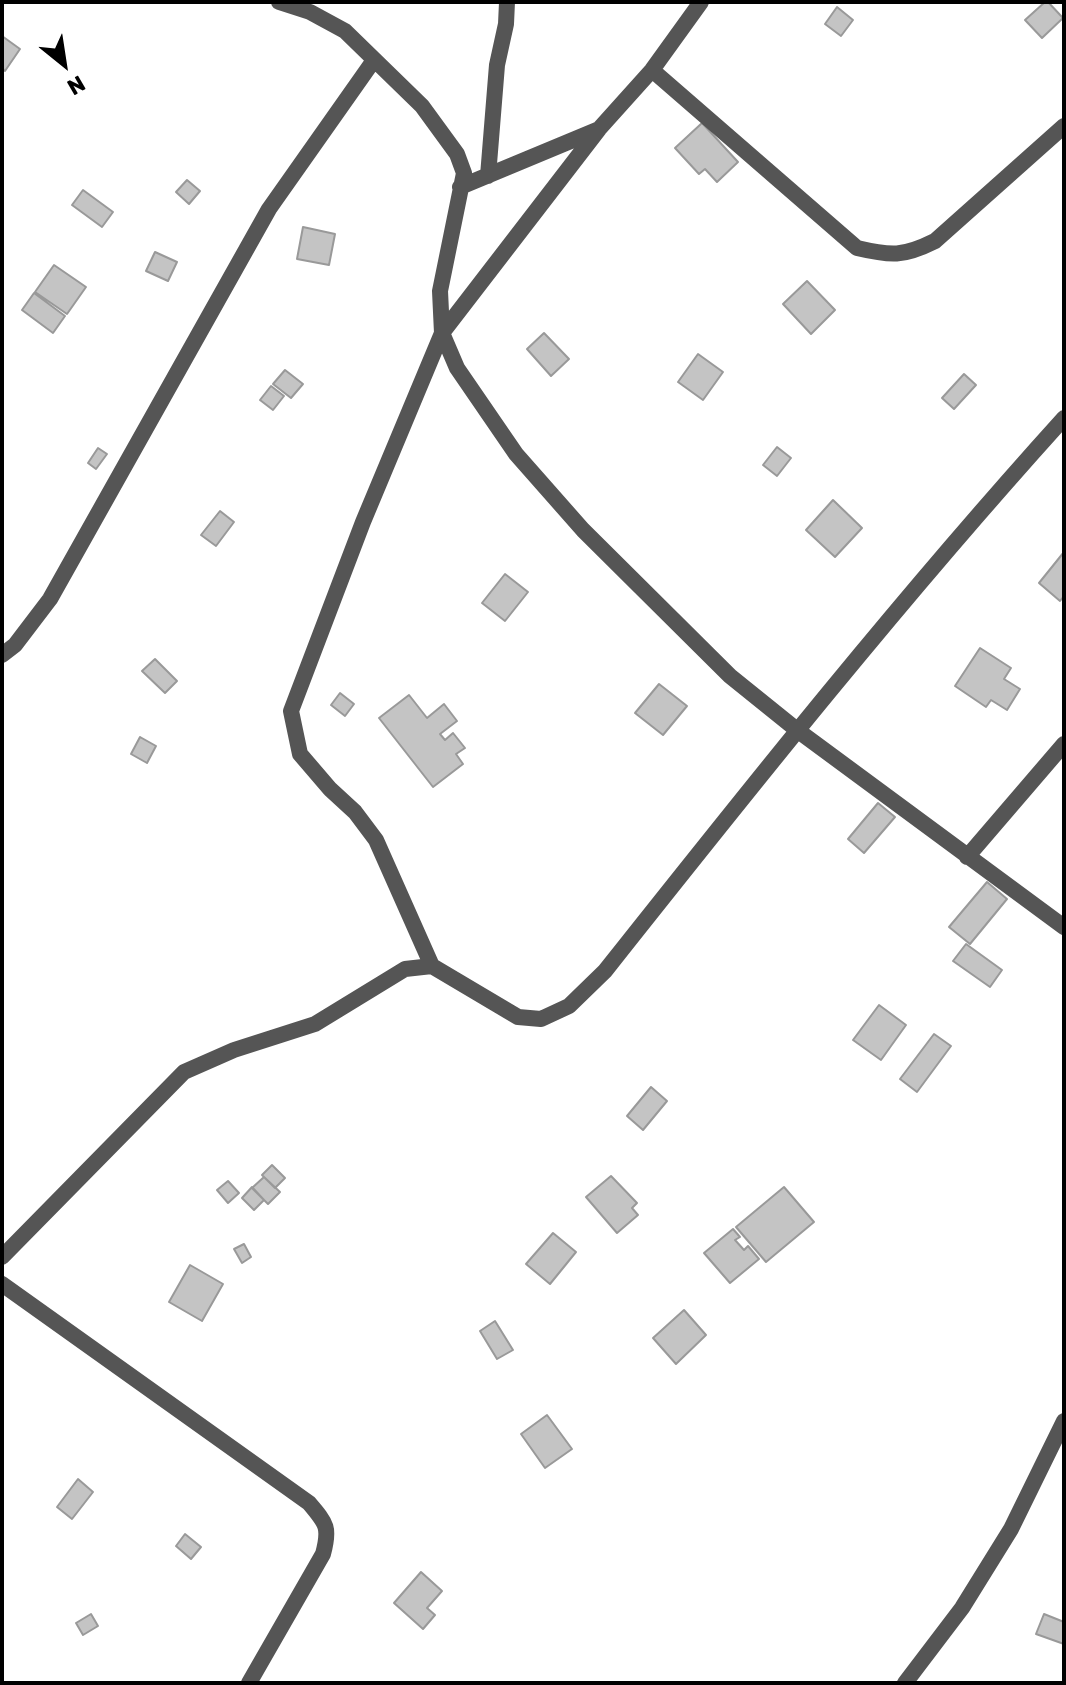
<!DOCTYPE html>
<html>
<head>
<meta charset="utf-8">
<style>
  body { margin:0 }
  #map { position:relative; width:1066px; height:1685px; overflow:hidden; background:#fff; font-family:Rubik,sans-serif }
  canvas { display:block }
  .frame { position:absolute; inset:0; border:4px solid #000; pointer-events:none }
  .north { position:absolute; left:24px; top:24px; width:80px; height:80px; -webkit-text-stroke:6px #fff; paint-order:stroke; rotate:150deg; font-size:22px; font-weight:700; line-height:32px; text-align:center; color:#000 }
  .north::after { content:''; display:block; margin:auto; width:28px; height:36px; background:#000; clip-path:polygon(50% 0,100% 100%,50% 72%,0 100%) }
</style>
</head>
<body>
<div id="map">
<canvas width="1066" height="1685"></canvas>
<div class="frame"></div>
<div class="north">N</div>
</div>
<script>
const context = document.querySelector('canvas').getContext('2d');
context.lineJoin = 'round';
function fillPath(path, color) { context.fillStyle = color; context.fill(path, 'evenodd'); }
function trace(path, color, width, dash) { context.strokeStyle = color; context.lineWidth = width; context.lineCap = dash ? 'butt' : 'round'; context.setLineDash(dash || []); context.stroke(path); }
const building = new Path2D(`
  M1045 2H1048L1063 18 1042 38 1025 20Z
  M837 7 853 20 841 36 825 24Z
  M2 36 20 49 5 71 2 68Z
  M702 123 738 162 717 182 705 169 699 174 675 148Z
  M187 180 200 191 189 204 176 192Z
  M83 190 113 212 102 227 72 205Z
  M303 227 335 234 329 265 297 259Z
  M155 252 177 262 168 281 146 271Z
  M54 265 86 287 67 314 35 292Z
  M807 281 835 310 811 334 783 304Z
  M34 293 65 316 53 333 22 310Z
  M544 333 569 359 551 376 527 349Z
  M698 354 723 372 703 400 678 382Z
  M285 370 303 384 291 398 273 384Z
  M964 374 976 385 954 409 942 398Z
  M271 386 284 396 273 410 260 400Z
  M777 447 791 458 777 476 763 465Z
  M98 448 107 454 96 469 88 463Z
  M833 500 862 528 835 557 806 530Z
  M220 511 234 522 216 546 201 535Z
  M1064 552V596L1060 601 1039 583Z
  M505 574 528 592 505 621 482 603Z
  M980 648 1011 668 1004 679 1020 689 1007 710 991 700 986 707 955 686Z
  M155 659 177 681 165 693 142 671Z
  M659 684 687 706 663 735 635 713Z
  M340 693 354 704 345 716 331 705Z
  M409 695 427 718 444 704 457 721 440 734 445 740 453 733 465 748 456 754 463 764 433 787 379 718Z
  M140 737 156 746 147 763 131 754Z
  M878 803 895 817 864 853 848 839Z
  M987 882 1007 899 970 944 949 927Z
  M966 944 1002 970 990 987 953 961Z
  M879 1005 906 1025 881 1060 853 1040Z
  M934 1034 951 1046 917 1092 900 1079Z
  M651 1087 667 1101 643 1130 627 1116Z
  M272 1165 285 1178 275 1188 262 1175Z
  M611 1176 637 1203 632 1208 638 1215 617 1233 586 1197Z
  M264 1177 280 1192 268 1204 252 1188Z
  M228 1181 239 1193 228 1203 217 1190Z
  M252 1187 264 1200 254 1210 242 1198Z
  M784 1187 814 1222 766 1262 736 1227Z
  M733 1229 740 1237 735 1240 744 1250 748 1246 759 1259 730 1283 704 1253Z
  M553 1233 576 1252 550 1284 526 1264Z
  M244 1244 251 1257 242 1263 234 1249Z
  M190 1265 223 1284 202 1321 169 1302Z
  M684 1310 706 1335 676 1364 653 1338Z
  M495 1321 513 1350 497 1359 480 1331Z
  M547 1415 572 1449 545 1468 521 1434Z
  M78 1479 93 1492 72 1519 57 1507Z
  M185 1534 201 1547 191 1559 176 1546Z
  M421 1572 442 1591 427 1608 435 1615 423 1629 394 1603Z
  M91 1614 98 1626 83 1635 76 1623Z
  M1044 1614 1064 1622V1644L1036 1634Z`);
fillPath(building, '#c4c4c4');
trace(building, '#999', 2);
trace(new Path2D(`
  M279 2 310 12 345 31 422 106 457 154 464 173 440 291 442 333 457 368 516 454 583 530 730 676 797 730 1064 927
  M652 70 857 248C891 256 903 257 935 241L1064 126
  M488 176 497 65 506 24 507 2
  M460 187 597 130
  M2 655 15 645 50 599 269 209 374 60
  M967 857 1064 744
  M432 966 376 840 355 812 330 789 300 754 291 711 363 522 442 333 599 129 652 70 701 2
  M2 1257 184 1072 234 1050 315 1024 405 969 432 966 518 1017 541 1019 569 1006 605 971C754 783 903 596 1064 418
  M2 1284 309 1503C327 1524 330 1528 323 1554L249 1683
  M905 1683 962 1608 1011 1529 1064 1421`), '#555', 16);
</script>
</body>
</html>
